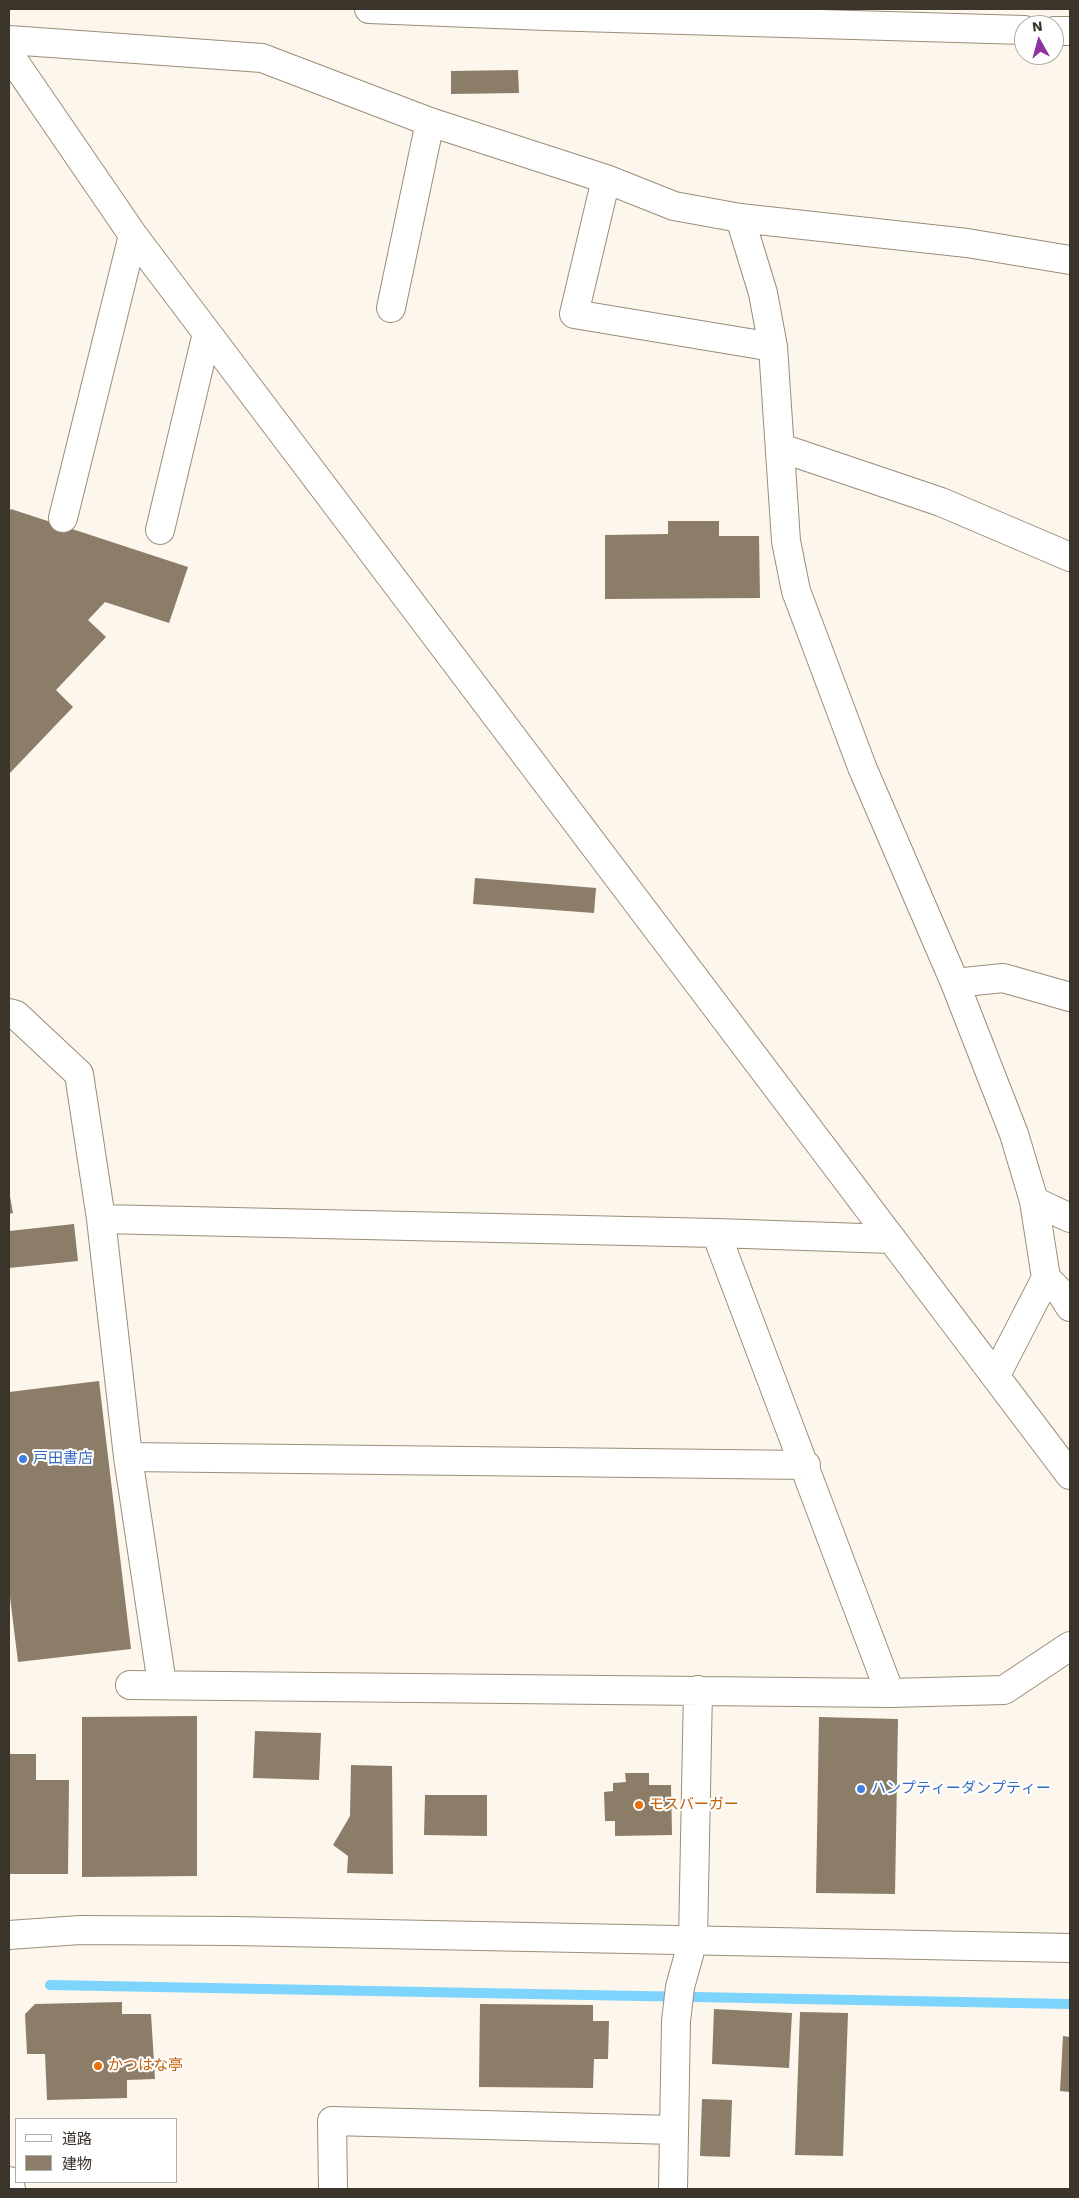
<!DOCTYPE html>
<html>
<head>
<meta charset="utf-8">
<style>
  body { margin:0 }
  #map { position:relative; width:1079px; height:2198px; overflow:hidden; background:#fdf6ed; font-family:"Work Sans","Noto Sans JP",sans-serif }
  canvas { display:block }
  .frame { position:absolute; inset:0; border:10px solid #3a342b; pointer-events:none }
  .legend { position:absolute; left:15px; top:2118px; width:162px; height:65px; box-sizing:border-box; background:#fff; border:1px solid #b0aeaa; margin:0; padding:6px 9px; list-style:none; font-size:15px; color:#3a342b }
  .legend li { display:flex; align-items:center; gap:10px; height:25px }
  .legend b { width:25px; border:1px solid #b0aeaa }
  .north { position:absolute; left:1014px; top:15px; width:50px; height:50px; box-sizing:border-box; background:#fff; border:1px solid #b0aeaa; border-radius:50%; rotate:353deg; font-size:14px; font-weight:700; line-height:20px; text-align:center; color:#3a342b }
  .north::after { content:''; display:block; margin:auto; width:18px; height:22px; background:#8c33a0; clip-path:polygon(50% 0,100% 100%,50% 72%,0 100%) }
</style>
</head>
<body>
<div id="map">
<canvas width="1079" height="2198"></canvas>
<div class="frame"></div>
<ul class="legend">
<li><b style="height:6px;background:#fff"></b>道路</li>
<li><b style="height:14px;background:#8b7d67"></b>建物</li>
</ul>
<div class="north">N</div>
</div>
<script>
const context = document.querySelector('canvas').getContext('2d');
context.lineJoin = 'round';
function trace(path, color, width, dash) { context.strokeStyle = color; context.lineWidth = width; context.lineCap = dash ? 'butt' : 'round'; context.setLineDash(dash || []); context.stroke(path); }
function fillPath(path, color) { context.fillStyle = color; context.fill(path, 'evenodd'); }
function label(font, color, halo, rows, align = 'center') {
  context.font = font + ' "Work Sans","Noto Sans JP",sans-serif'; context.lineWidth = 4; context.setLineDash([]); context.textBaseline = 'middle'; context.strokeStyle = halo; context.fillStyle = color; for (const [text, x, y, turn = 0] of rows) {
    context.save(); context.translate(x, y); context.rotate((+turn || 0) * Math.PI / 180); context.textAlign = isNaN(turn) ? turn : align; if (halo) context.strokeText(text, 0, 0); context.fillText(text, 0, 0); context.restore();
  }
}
trace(new Path2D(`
  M50 1985 1070 2004`), '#7dd4fc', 10);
fillPath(new Path2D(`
  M518 70 519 93 451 94V71Z
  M11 509 188 567 169 623 105 602 88 620 106 637 56 690 73 707 9 774V512Z
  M668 521H719V536H759L760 598 605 599V535L668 534Z
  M475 878 596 888 594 913 473 904Z
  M9 1191 13 1213 9 1214Z
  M74 1224 78 1261 9 1268V1231Z
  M99 1381 131 1649 18 1662 9 1589V1392Z
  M197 1716V1876L82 1877V1717Z
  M819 1717 898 1719 895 1894 816 1893Z
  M255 1731 321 1733 319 1780 253 1778Z
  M9 1754H36V1780H69L68 1874H9Z
  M351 1765 392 1766 393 1874 347 1873 348 1856 333 1845 350 1816Z
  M625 1773H649V1785H671L672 1835 615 1836V1821H605L604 1792 613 1791V1783L626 1782Z
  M425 1795H487V1836L424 1835Z
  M122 2002V2014H151L155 2079 127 2080V2098L47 2100 45 2054H27L25 2014 35 2004Z
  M480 2004 593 2005V2021H609L608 2059H594L593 2088 479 2087Z
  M714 2009 792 2013 789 2068 712 2064Z
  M800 2012 848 2013 843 2156 795 2155Z
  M1063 2036 1070 2037V2092L1060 2091Z
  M702 2099 732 2100 730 2157 700 2156Z`), '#8b7d67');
const minor = new Path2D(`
  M9 40 262 58 430 122 606 179 674 206 740 218 967 243 1070 260
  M9 54 133 235 1070 1475
  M606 179 574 314 773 347
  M740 218 763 293 773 347 786 541 796 591 862 767 955 983 1014 1134 1034 1201 1046 1278 996 1375
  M391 308 430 122
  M781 448 941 502 1070 557
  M63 518 133 235
  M160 530 207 333
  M955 983 1003 978 1070 997
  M9 1013 16 1015 79 1074 101 1219 128 1457 162 1684
  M1034 1201 1070 1218
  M101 1219 716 1233 892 1239
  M716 1233 890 1693
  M1046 1278 1061 1293 1070 1307
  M128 1457 806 1465
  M130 1685 890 1693 1004 1690 1070 1646
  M333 2189 332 2121 674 2130
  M673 2189 676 2021 680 1987 693 1940 698 1690`);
const tertiary = new Path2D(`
  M9 1935 80 1930 234 1931 1070 1948`);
const secondary = new Path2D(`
  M9 2181 11 2189`);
const trunk = new Path2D(`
  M369 9 546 16 1024 30
  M1054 31H1070`);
trace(minor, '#9b8d77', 30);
trace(tertiary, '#9b8d77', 30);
trace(secondary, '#9b8d77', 30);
trace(trunk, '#9b8d77', 30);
trace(minor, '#fff', 28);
trace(tertiary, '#fff', 28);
trace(secondary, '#fff', 28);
trace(trunk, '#fff', 28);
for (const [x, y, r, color] of [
  [23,1459,5,"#3f7fe0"],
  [861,1789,5,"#3f7fe0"],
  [639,1805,5,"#e8710a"],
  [98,2066,5,"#e8710a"]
]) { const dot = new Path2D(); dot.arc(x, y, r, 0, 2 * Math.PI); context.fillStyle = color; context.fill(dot); trace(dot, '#fff', 2); }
label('15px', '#366cbe', '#fff', [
  ["戸田書店",33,1459],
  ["ハンプティーダンプティー",871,1789]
], 'left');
label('15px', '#c56008', '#fff', [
  ["モスバーガー",649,1805],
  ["かつはな亭",108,2066]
], 'left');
</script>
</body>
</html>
